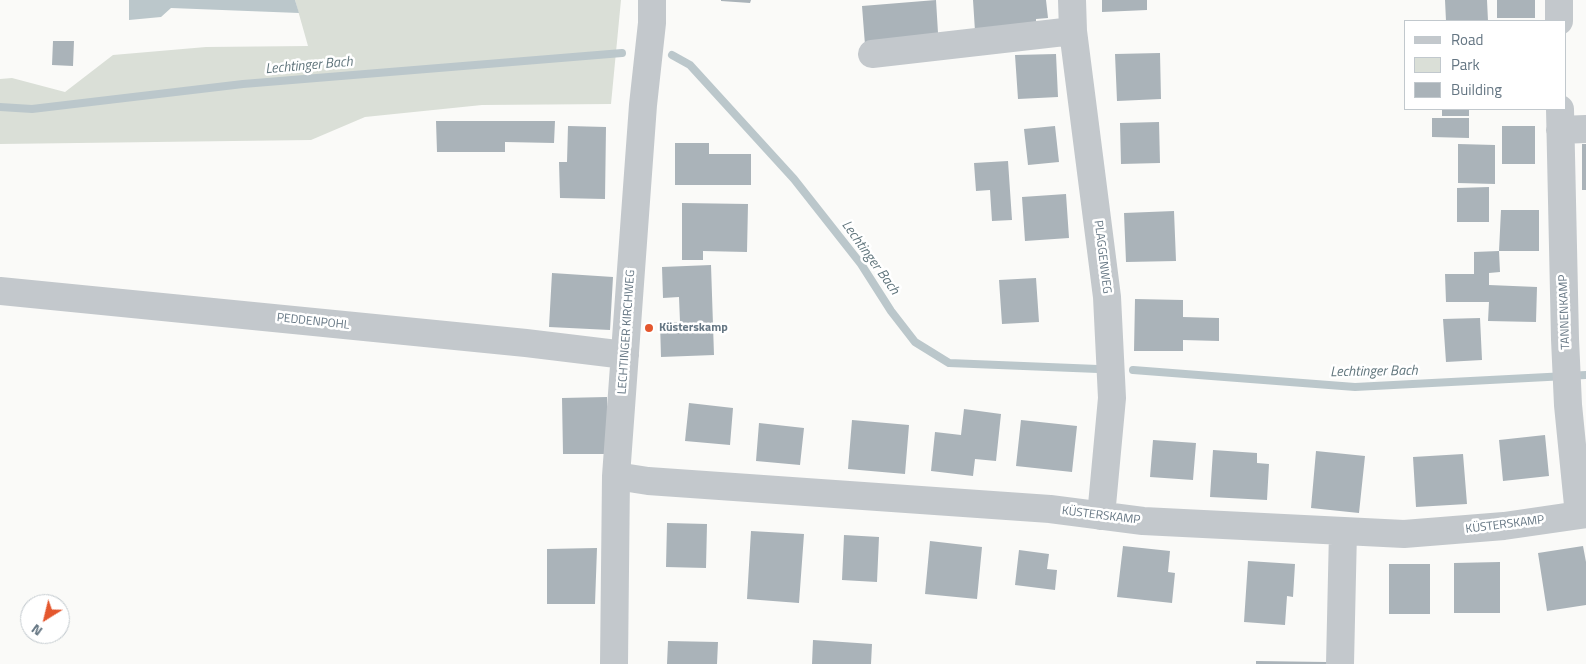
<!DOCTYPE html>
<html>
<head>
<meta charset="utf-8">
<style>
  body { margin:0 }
  #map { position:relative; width:1586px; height:664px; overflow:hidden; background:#fafaf8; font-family:"Titillium Web",sans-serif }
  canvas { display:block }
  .legend { position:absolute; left:1404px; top:20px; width:162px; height:90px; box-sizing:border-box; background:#fff; border:1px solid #c1c8cd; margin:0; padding:6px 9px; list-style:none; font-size:15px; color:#657683 }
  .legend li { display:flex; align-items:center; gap:10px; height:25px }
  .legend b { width:25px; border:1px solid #c1c8cd }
  .north { position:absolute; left:20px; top:594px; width:50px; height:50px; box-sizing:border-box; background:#fff; border:1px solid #c1c8cd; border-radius:50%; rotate:216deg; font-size:14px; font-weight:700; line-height:20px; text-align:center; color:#657683 }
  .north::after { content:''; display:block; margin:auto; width:18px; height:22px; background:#e4572e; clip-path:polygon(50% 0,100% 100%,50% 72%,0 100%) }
</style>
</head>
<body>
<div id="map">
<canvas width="1586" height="664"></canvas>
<ul class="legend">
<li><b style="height:6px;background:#c3c8cc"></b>Road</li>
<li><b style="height:14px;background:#dadfd7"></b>Park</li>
<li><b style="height:14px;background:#aab3b9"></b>Building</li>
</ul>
<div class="north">N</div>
</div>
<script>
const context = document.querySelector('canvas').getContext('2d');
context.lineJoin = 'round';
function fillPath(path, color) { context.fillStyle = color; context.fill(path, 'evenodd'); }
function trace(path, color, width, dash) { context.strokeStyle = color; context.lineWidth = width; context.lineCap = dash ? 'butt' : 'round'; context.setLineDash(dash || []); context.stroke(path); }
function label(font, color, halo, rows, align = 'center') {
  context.font = font + ' "Titillium Web",sans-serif'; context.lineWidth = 5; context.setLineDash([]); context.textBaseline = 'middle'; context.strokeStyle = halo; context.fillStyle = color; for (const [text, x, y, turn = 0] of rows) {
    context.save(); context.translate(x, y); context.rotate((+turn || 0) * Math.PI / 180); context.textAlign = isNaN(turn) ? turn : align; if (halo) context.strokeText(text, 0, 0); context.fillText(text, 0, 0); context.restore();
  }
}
fillPath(new Path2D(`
  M295 0H621L611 104 482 105 365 117 311 140 0 144V79L12 78 65 92 113 55 206 47 308 46Z`), '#dadfd7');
fillPath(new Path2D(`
  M129 0H295L299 13 171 8 161 17 129 20Z`), '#bbc7cb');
trace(new Path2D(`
  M672 55 690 65 794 179 861 264 891 311 915 342 949 363 1098 369
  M0 107 32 109 243 84 622 53
  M1133 370 1355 387 1586 375`), '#bbc7cb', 8);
fillPath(new Path2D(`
  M721 0H751L750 3 721 1Z
  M936 0 938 33 865 45 862 6Z
  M973 0H1046L1048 18 1036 19V26L975 31Z
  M1102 0H1147V10L1102 12Z
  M1445 0H1487L1488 21H1446Z
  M1497 0H1535V18H1497Z
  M53 41H74L73 66 52 65Z
  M1160 53 1161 99 1117 101 1115 54Z
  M1056 54 1058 97 1018 99 1015 55Z
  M1442 109H1469V116H1442Z
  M1432 118H1469V138L1432 137Z
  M436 121H555L554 143 505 142V152H437Z
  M1159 122 1160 163 1121 164 1120 123Z
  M568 126 606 127 605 199 560 198 559 162H567Z
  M1055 126 1059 162 1028 165 1024 129Z
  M1502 126H1535V164H1502Z
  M675 143H709V154H751V185H675Z
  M1458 144 1495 145V184L1458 183Z
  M1582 144H1586V190H1582Z
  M1008 161 1012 220 992 221 990 190 976 191 974 163Z
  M1489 187V222H1457V188Z
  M1066 194 1069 238 1025 241 1022 197Z
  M682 203 748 204 747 252 703 251V260H682Z
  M1501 210H1539V251H1499L1500 272 1489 273V285L1537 287 1536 322 1488 321 1489 302H1446L1445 274H1474V252L1499 251Z
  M1174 211 1176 261 1126 262 1124 213Z
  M711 265 714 355 661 357 660 323 680 322 679 297 663 298 662 267Z
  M552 273 613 277 610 330 549 327Z
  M1036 278 1039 322 1002 324 999 280Z
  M1135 299 1183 300V317L1219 318V341L1183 340V351H1134Z
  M1480 318 1482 360 1446 362 1443 319Z
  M607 397 608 454H563L562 398Z
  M689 403 733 408 730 445 685 441Z
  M964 409 1001 414 996 461 975 459 973 476 931 471 935 432 961 435Z
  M852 420 909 425 905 474 848 469Z
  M1021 420 1077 426 1072 472 1016 466Z
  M759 423 804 428 800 465 756 461Z
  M1545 435 1549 476 1503 481 1499 440Z
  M1153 440 1196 443 1193 480 1150 477Z
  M1213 450 1257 453V463L1269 464 1267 500 1210 497Z
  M1316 451 1365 456 1359 513 1311 508Z
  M1463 454 1467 504 1416 507 1413 457Z
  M667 523 707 524 706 568 666 567Z
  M751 531 804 534 799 603 747 599Z
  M844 535 879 537 877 582 842 580Z
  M930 541 982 547 977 599 925 594Z
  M1123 546 1170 551 1168 572 1175 573 1172 603 1117 597Z
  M1583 546 1586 562V605L1547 611 1538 553Z
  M597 548 595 604H547V549Z
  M1019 550 1049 554 1047 569 1057 570 1055 590 1015 585Z
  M1248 561 1295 564 1293 597 1287 596 1285 625 1244 622Z
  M1500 562V613H1454V563Z
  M1389 564H1430V614H1389Z
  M813 640 872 644 871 664H812Z
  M668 641 718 642 717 664H667Z
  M1256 661 1327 662V664H1256Z`), '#aab3b9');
trace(new Path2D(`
  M1072 0 1073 31 1107 297 1112 398 1101 516
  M1559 0V21
  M872 54 1073 31
  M1560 109 1565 339 1568 405 1579 515
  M1560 130 1586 129
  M0 291 526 343 625 355
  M616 476 648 481 1050 509 1143 521 1404 534 1504 526 1586 514
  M614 664 616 476 643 105 652 23V0
  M1340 664 1343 531`), '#c3c8cc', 28);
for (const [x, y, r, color] of [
  [649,328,5,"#e4572e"]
]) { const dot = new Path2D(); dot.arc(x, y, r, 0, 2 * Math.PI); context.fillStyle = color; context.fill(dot); trace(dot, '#fff', 2); }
label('12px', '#657683', '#fff', [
  ["PLAGGENWEG",1102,257,83],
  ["TANNENKAMP",1565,312,-92],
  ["PEDDENPOHL",313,322,6],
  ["LECHTINGER KIRCHWEG",627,332,-86],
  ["KÜSTERSKAMP",1101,516,7],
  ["KÜSTERSKAMP",1505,525,-7]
]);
label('bold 12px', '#657683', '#fff', [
  ["Küsterskamp",659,328]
], 'left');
label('italic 14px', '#60757c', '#fff', [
  ["Lechtinger Bach",309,66,-5],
  ["Lechtinger Bach",870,258,54],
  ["Lechtinger Bach",1374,372,-1]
]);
</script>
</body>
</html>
